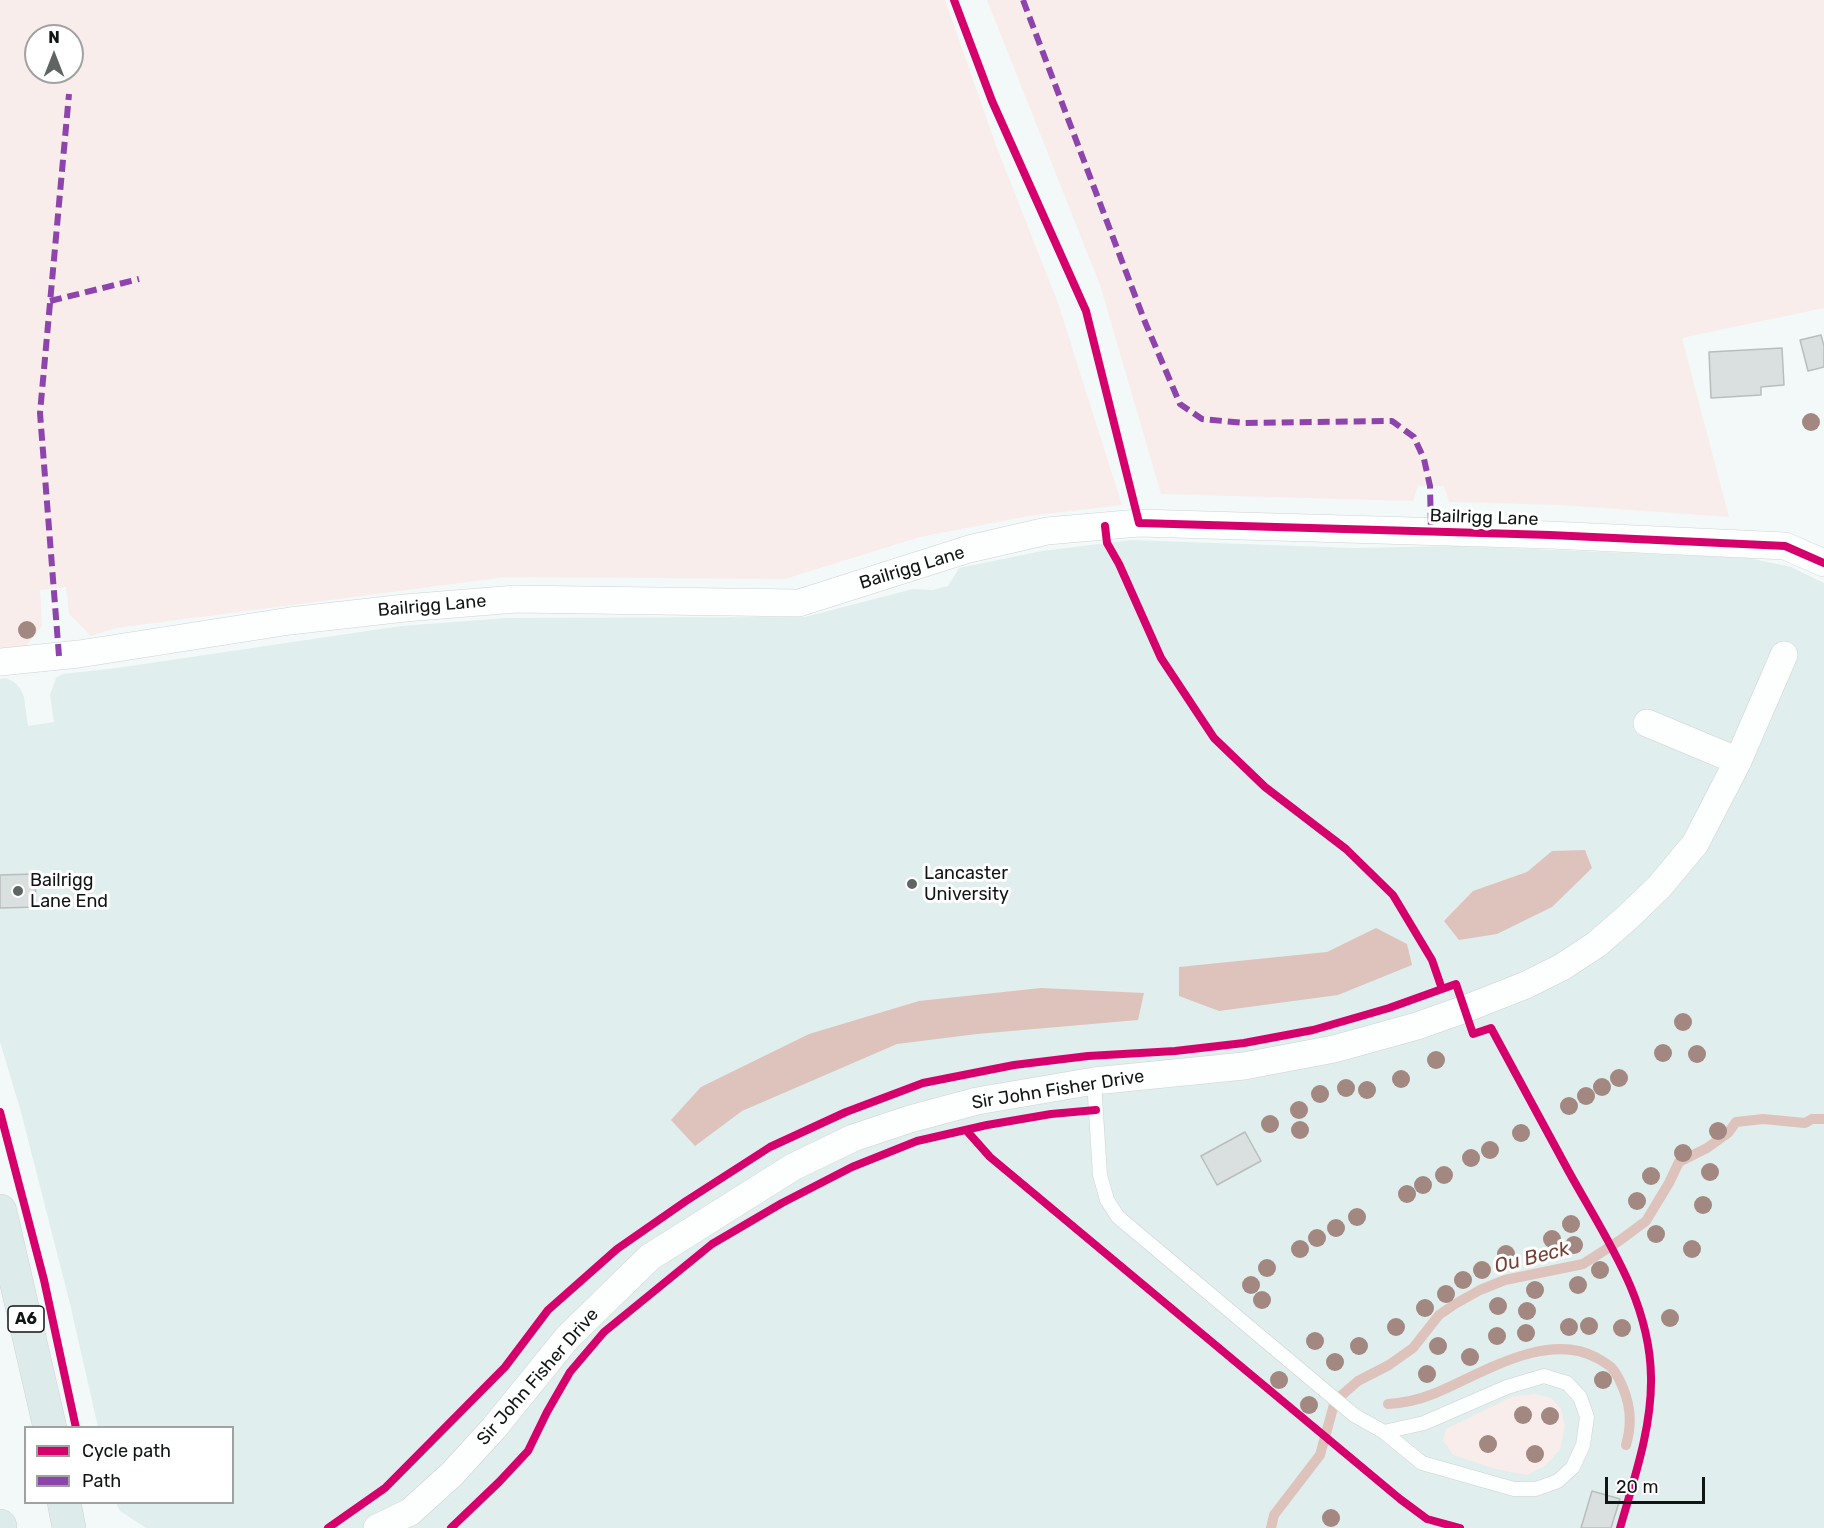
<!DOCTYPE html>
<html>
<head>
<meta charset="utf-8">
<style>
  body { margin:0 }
  #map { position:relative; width:1824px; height:1528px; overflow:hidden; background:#f3f9f9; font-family:Rubik,sans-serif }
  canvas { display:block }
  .legend { position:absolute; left:24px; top:1426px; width:210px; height:78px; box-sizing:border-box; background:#fff; border:2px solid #a0a1a1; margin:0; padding:8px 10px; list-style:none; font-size:18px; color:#111514 }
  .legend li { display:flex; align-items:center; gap:12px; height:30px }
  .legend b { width:30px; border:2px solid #a0a1a1 }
  .north { position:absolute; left:24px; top:24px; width:60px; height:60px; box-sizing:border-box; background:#fff; border:2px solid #a0a1a1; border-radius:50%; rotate:0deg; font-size:16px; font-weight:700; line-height:24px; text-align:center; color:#111514 }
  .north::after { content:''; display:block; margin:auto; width:21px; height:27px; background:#606564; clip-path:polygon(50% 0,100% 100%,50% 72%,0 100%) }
  .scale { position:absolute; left:1605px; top:1477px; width:100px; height:27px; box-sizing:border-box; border:3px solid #111514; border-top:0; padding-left:8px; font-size:18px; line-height:21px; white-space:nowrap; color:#111514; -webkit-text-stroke:4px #fff; paint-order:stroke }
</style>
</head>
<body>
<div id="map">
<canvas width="1824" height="1528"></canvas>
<ul class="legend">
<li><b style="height:8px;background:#d6006c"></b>Cycle path</li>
<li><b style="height:8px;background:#8e44ad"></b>Path</li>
</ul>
<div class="north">N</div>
<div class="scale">20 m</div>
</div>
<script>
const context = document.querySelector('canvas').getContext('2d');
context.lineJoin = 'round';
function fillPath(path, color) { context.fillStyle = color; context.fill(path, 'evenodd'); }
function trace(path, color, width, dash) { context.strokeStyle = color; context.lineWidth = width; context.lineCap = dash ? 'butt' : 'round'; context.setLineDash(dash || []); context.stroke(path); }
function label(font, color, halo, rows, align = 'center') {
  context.font = font + ' Rubik,sans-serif'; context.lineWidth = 6; context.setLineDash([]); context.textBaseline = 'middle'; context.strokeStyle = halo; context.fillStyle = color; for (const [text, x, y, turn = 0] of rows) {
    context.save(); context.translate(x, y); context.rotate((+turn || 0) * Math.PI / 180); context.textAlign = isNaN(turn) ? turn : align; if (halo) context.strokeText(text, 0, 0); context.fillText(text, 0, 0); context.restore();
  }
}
fillPath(new Path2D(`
  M1131 540 1354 548 1458 546 1749 558 1791 567 1824 583V1528H146L120 1511 116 1503 232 1502V1428L98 1427 70 1304 21 1112 0 1042V679L6 678 14 682 20 688 24 697 28 726 54 722 50 695 56 678 63 674 117 668 401 626 507 618 805 617 913 589 932 590 948 586 959 568 1042 551Z`), '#e0eeed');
fillPath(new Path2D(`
  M0 0H945L997 148 1058 303 1122 505 1028 516 920 537 785 579 506 577 116 628 91 636 69 614 66 587 40 590 42 626 24 649H0ZM36 36H72V72H36Z
  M987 0H1824V308L1682 338 1729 517 1560 505 1449 502 1444 486H1418L1413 501 1161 494 1100 285Z
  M1535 1394 1551 1398 1561 1408 1565 1426 1560 1450 1545 1466 1527 1475 1496 1469 1453 1455 1443 1440 1446 1429 1514 1396Z`), '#f8edea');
fillPath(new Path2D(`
  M1585 850 1592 868 1552 907 1497 934 1459 940 1444 921 1473 891 1527 872 1552 851Z
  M1376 928 1407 944 1412 965 1338 995 1219 1011 1179 996V967L1327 952Z
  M1041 988 1144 993 1138 1020 977 1034 897 1044 742 1111 695 1146 671 1120 701 1087 809 1034 919 1001Z`), '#dec3bc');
trace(new Path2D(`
  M1388 1404C1404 1403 1418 1400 1433 1394 1480 1375 1546 1330 1597 1358 1609 1365 1612 1366 1619 1379 1630 1401 1633 1421 1626 1445
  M1271 1528 1274 1515 1320 1455 1335 1401 1358 1381 1389 1365 1413 1348 1439 1315 1455 1304 1480 1290 1505 1280 1583 1264 1619 1241 1646 1221 1669 1183 1679 1162 1707 1148 1728 1133 1736 1122 1763 1119 1805 1123 1812 1119H1824`), '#dec3bc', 10);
const building = new Path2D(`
  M1821 335 1824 346V367L1808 371 1800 340Z
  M1782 348 1784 385 1761 387V395L1711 398 1709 352Z
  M35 874 36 907 0 908V875Z
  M1245 1132 1261 1161 1217 1185 1201 1156Z
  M1592 1491 1620 1499 1611 1528H1581Z`);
fillPath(building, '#dadfdf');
trace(building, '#b9bdbd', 1.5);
const lane = new Path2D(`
  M1094 1081 1100 1175 1107 1200 1118 1217 1354 1415 1384 1432 1422 1463 1514 1489H1536L1558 1481 1573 1467 1583 1445 1587 1417 1580 1397 1567 1383 1544 1376 1507 1387 1424 1423 1384 1432`);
const street = new Path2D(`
  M0 662 79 654 290 621 405 608 516 599 799 603 969 549 1047 531 1139 523 1550 535 1785 546 1824 563
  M1647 723 1738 761
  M377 1528 410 1512 452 1474 494 1428 567 1338 650 1257 793 1167 853 1138 910 1119 977 1101 1094 1081 1244 1066 1334 1049 1417 1026 1465 1009 1526 985 1562 967 1597 944 1629 916 1659 887 1695 844 1738 761 1784 655`);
const primary = new Path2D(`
  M0 1211 50 1428
  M64 1502 69 1528
  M0 1526V1528`);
trace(lane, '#ced3d3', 15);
trace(street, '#ced3d3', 28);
trace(primary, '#d0d2d2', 34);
trace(lane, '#fdfefe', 14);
trace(street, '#fdfefe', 27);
trace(primary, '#deebeb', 33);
trace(new Path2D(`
  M1023 0 1145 322 1180 404 1202 419 1244 423 1392 421 1414 437 1424 459 1430 486 1431 531
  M50 301 139 279
  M59 656 40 413 69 94`), '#8e44ad', 6, [12, 6]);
trace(new Path2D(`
  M954 0 992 101 1086 311 1139 523 1550 535 1785 546 1824 563
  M1105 526 1107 543 1119 564 1161 658 1214 738 1265 787 1346 849 1393 895 1432 960 1442 989 1456 984 1473 1034 1491 1028C1517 1076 1543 1124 1569 1172 1605 1237 1650 1300 1651 1377 1652 1428 1634 1479 1620 1528
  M0 1112 44 1280 76 1428
  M966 1130 990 1157 1400 1499 1427 1519 1460 1528
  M328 1528 385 1488 505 1367 548 1310 617 1249 686 1201 770 1147 846 1112 923 1083 1014 1065 1088 1056 1175 1051 1244 1043 1313 1030 1389 1008 1442 989
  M451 1528 499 1482 528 1451 547 1412 570 1372 604 1332 712 1244 782 1203 852 1167 917 1141 987 1125 1051 1114 1096 1110`), '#d6006c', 8);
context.fillStyle = '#a28881';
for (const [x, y] of [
  [1811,422],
  [27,630],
  [1683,1022],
  [1663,1053],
  [1697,1054],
  [1436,1060],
  [1619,1078],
  [1401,1079],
  [1602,1087],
  [1346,1088],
  [1367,1090],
  [1320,1094],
  [1586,1096],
  [1569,1106],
  [1299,1110],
  [1270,1124],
  [1300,1130],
  [1718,1131],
  [1521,1133],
  [1490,1150],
  [1683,1153],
  [1471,1158],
  [1710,1172],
  [1444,1175],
  [1651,1176],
  [1423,1185],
  [1407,1194],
  [1637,1201],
  [1703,1205],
  [1357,1217],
  [1571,1224],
  [1336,1228],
  [1656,1234],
  [1317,1238],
  [1552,1239],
  [1574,1245],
  [1300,1249],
  [1692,1249],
  [1506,1254],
  [1267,1268],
  [1482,1270],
  [1600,1270],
  [1463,1280],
  [1251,1285],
  [1578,1285],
  [1535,1290],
  [1446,1294],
  [1262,1300],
  [1498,1306],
  [1425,1308],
  [1527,1311],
  [1670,1318],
  [1589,1326],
  [1396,1327],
  [1569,1327],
  [1622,1328],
  [1526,1333],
  [1497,1336],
  [1315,1341],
  [1359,1346],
  [1438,1346],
  [1470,1357],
  [1335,1362],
  [1427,1374],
  [1279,1380],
  [1603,1380],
  [1309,1405],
  [1523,1415],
  [1550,1416],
  [1488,1444],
  [1535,1454],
  [1331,1518]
]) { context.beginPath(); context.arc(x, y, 9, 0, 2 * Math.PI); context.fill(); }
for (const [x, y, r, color] of [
  [912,884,6,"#606564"],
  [18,891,6,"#606564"]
]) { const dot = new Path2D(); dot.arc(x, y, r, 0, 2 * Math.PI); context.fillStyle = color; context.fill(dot); trace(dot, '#fff', 2); }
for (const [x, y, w] of [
  [26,1319,36]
]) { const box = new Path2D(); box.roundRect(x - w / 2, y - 13, w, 26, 4.5); context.fillStyle = '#fff'; context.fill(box); trace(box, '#111514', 1.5); }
label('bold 16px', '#111514', null, [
  ["A6",26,1319]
]);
label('18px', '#111514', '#fff', [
  ["Bailrigg Lane",1484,518,2],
  ["Bailrigg Lane",912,568,-17],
  ["Bailrigg Lane",432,606,-5],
  ["Sir John Fisher Drive",1058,1090,-9],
  ["Sir John Fisher Drive",538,1377,-49]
]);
label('18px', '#111514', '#fff', [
  ["Lancaster",924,874],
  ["University",924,895],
  ["Bailrigg",30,881],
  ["Lane End",30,902]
], 'left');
label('italic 20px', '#774033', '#fff', [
  ["Ou Beck",1532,1258,-14]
]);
</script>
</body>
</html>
